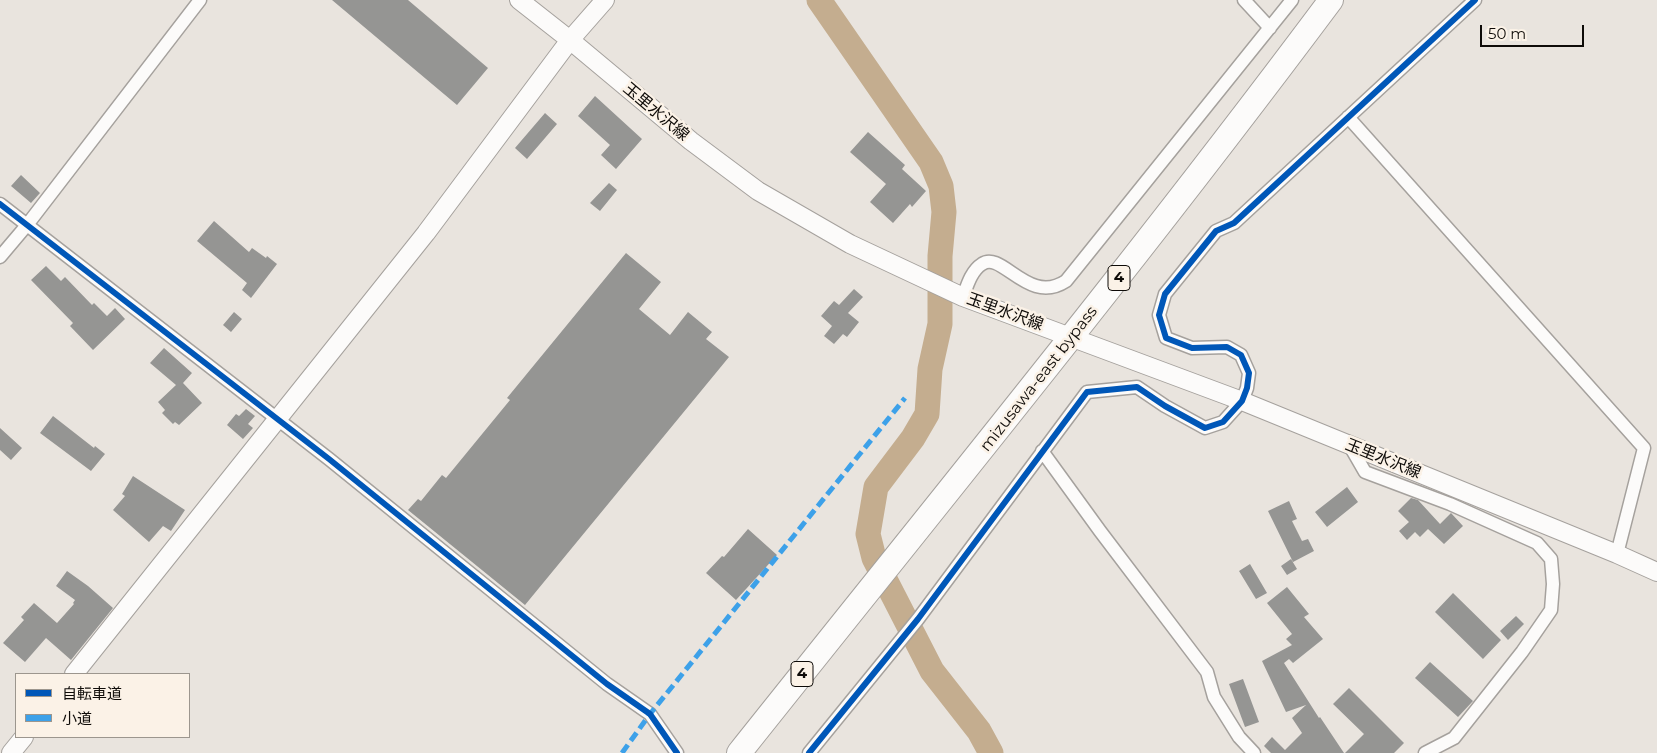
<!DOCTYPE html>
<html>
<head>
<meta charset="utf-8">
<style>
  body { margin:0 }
  #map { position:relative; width:1657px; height:753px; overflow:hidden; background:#e9e4de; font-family:Montserrat,"Noto Sans JP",sans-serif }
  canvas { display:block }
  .legend { position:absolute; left:15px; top:673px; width:175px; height:65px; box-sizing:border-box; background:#fbf2e7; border:1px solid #9c968e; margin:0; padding:6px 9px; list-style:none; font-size:15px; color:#0e0b08 }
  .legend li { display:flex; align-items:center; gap:10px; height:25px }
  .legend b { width:25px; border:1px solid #9c968e }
  .scale { position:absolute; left:1480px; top:25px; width:104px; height:22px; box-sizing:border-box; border:2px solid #0e0b08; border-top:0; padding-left:6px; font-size:15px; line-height:18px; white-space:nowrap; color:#0e0b08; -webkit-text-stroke:4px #fbf2e7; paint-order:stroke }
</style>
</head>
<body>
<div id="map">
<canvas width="1657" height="753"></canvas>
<ul class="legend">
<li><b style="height:6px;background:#0057b8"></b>自転車道</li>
<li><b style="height:6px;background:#3da1e9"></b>小道</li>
</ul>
<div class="scale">50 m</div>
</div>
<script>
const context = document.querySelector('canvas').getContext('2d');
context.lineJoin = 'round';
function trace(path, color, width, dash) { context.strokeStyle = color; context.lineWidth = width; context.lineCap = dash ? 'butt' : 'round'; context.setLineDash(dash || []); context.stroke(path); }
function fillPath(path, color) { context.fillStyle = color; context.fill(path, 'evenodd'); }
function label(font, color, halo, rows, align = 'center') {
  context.font = font + ' Montserrat,"Noto Sans JP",sans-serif'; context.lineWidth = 5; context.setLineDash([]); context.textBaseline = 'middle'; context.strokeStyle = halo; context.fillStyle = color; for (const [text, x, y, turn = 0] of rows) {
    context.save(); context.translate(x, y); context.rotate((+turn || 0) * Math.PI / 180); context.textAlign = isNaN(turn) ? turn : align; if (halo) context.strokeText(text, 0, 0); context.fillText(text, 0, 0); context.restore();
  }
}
trace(new Path2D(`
  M819 0 931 162 941 186 944 212 940 256V324L930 369 927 414 913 438 876 487 868 534 874 558 932 671 979 731 991 753`), '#c4ad8f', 25);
fillPath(new Path2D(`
  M332 0H408L488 68 457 105Z
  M595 96 642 139 616 169 601 155 610 145 578 116Z
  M545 113 557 124 527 159 515 148Z
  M868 132 905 165 902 169 926 191 912 207 910 204 893 223 870 202 886 184 850 152Z
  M21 175 40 193 31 203 11 186Z
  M609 183 617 190 600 211 590 203Z
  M214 221 249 252 252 248 266 258 267 256 277 264 251 298 242 290 247 283 197 241Z
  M626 253 661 282 639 309 670 335 688 312 712 332 706 339 729 357 525 605 408 510 418 499 421 501 442 475 446 478 510 400 507 398Z
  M46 266 61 281 65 277 92 305 94 303 107 316 115 308 125 319 93 350 70 326 73 323 31 280Z
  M854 289 863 297 848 313 859 322 847 337 843 334 834 344 824 336 832 326 821 316 834 301 839 305Z
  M234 312 242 319 231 332 223 325Z
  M164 348 192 373 183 383 202 403 179 425 175 422 173 424 162 413 165 410 158 402 176 385 150 363Z
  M246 409 255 416 248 424 253 428 243 439 227 425 236 414 239 416Z
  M53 416 94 448 95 446 105 454 91 471 40 433Z
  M0 428 22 448 11 460 0 450Z
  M133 476 185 510 171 531 163 526 149 542 113 510 125 496 122 494Z
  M1347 487 1358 502 1327 527 1315 512Z
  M1411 498 1418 500 1440 524 1451 513 1463 526 1444 544 1428 529 1420 537 1415 532 1407 540 1399 531 1409 522 1398 511Z
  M1289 501 1297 519 1292 521 1302 541 1308 539 1314 551 1293 562 1268 511Z
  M748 529 777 555 736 600 706 573 722 556 724 557Z
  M1291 559 1297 569 1287 575 1281 566Z
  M1250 564 1267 593 1256 599 1239 571Z
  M67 571 88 586 113 608 71 660 46 638 25 662 3 643 24 620 21 617 34 603 57 623 74 604 73 603 75 600 56 586Z
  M1287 587 1309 614 1304 617 1323 639 1293 663 1289 659 1284 663 1319 718 1320 717 1344 753H1271L1264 746 1272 737 1285 750 1302 733 1292 718 1306 705 1286 712 1262 661 1292 645 1286 639 1292 634 1267 603Z
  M1453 593 1501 640 1483 659 1435 612Z
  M1516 616 1524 624 1508 640 1500 631Z
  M1430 662 1473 701 1458 717 1415 678Z
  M1243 679 1259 722 1245 727 1229 684Z
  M1349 688 1404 743 1394 753H1345L1364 734 1333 704Z`), '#959593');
const street = new Path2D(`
  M1244 0 1270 28
  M1348 117 1644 448 1617 554
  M0 204 329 459 607 684 650 714 677 753
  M0 257 27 225 200 0
  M963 297C967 286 971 271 982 264 1002 250 1028 306 1066 281L1292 0
  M1350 446 1365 472 1450 504 1537 543 1551 559 1553 584 1551 610 1522 652 1454 738 1425 753
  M1042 451 1100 531 1207 672 1214 697 1239 737 1254 753
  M809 753 918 619 1087 392 1137 387 1165 406 1205 428 1223 422 1242 401 1247 388 1249 373 1241 355 1227 347 1192 348 1166 338 1159 315 1165 294 1216 231 1234 223 1475 0`);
const secondary = new Path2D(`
  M519 0 570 40 691 141 758 191 850 244 963 297 1242 401 1617 554 1657 572
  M74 674 426 233 570 40 605 0
  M11 753 24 737`);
const highway = new Path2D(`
  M739 753C938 503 1140 256 1331 0`);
trace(street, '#a5a19d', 15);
trace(secondary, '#a5a19d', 20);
trace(highway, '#a5a19d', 26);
trace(street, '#fcfbfa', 12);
trace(secondary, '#fcfbfa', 18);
trace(highway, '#fcfbfa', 24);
trace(new Path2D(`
  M622 753 650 714 905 398`), '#3da1e9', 5, [10, 5]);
trace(new Path2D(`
  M0 204 329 459 607 684 650 714 677 753
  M809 753 918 619 1087 392 1137 387 1165 406 1205 428 1223 422 1242 401 1247 388 1249 373 1241 355 1227 347 1192 348 1166 338 1159 315 1165 294 1216 231 1234 223 1475 0`), '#0057b8', 6);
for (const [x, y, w] of [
  [1119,278,22],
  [802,674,22]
]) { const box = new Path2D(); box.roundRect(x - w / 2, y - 12.5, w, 25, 4); context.fillStyle = '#fbf2e7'; context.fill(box); trace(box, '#0e0b08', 1); }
label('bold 15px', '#0e0b08', null, [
  ["4",1119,278],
  ["4",802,674]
]);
label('16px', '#0e0b08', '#fbf2e7', [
  ["玉里水沢線",656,112,40],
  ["玉里水沢線",1005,312,20],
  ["mizusawa-east bypass",1039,379,-52],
  ["玉里水沢線",1383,459,22]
]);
</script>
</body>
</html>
